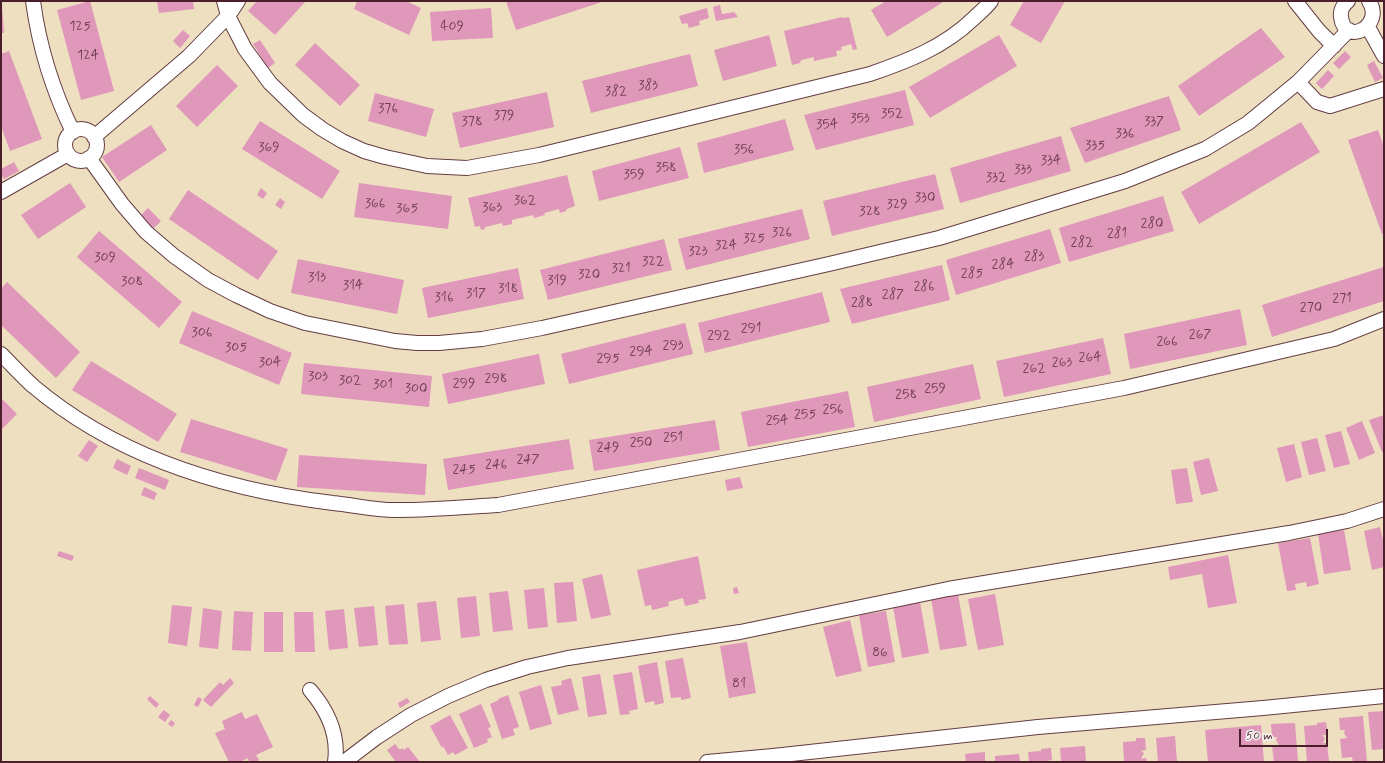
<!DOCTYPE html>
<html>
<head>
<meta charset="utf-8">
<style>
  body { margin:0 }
  #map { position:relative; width:1385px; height:763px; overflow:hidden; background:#eedfc0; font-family:Mynerve,sans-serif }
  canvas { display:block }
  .frame { position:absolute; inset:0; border:2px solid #4a1f2b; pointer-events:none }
  .scale { position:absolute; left:1239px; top:729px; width:89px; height:18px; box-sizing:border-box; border:2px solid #4a1f2b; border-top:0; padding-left:5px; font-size:12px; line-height:14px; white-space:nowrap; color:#4a1f2b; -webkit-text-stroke:3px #f6f6f2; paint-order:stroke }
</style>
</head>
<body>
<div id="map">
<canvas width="1385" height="763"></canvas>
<div class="frame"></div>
<div class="scale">50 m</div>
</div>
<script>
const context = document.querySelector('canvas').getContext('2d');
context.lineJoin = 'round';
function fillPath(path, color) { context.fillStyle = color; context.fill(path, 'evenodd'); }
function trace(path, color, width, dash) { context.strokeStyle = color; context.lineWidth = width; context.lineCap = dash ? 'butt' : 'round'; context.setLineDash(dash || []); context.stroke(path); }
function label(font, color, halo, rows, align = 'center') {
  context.font = font + ' Mynerve,sans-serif'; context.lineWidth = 3; context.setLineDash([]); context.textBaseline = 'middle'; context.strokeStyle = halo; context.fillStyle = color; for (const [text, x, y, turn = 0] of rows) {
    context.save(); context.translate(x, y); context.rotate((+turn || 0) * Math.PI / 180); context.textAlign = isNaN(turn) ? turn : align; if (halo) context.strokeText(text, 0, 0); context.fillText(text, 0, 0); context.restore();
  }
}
fillPath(new Path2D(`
  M90 1 114 91 81 100 57 10Z
  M157 1H193L194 9 159 13Z
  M257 1H306L275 35 248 11Z
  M357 1H406L421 8 409 35 354 9Z
  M506 1H605L516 30Z
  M886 1H945L887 37 871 10Z
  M1024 1H1065L1041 43 1010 25Z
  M1 5H2L4 33H1Z
  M720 5 722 14 734 12 738 17 716 21 713 7Z
  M491 8 493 38 432 41 430 12Z
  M707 8 709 18 699 21 700 25 689 28 687 23 682 24 679 16Z
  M842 17V18L849 17 857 49 853 50 851 44 841 47 842 50 836 51 837 56 814 61V57L801 60 800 63 792 65 784 31Z
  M1261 28 1285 57 1199 116 1178 86Z
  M183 30 190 36 180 48 173 41Z
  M769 35 777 66 723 81 714 50Z
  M999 35 1017 66 930 118 909 87Z
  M260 40 275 63 268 68 253 44Z
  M315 43 360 85 340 106 295 65Z
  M9 51 42 139 10 151 1 126V54Z
  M1345 51 1351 57 1339 69 1333 63Z
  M690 54 698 86 591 113 582 81Z
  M1374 61 1383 78 1375 82 1367 65Z
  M217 65 238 86 197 127 176 106Z
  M1328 70 1334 76 1322 89 1316 83Z
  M905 90 914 125 816 150 804 115Z
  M547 92 554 127 460 148 452 113Z
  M375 93 434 109 426 137 368 121Z
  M1169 96 1181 130 1085 163 1070 128Z
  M785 119 794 150 704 173 697 143Z
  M260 121 340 171 322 199 242 149Z
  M1301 122 1320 152 1199 224 1181 192Z
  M151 125 167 150 119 182 102 157Z
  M1378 130 1384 147V233L1382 234 1348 140Z
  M1061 136 1071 171 960 203 950 168Z
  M680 147 689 178 599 201 592 171Z
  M14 162 19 171 4 179 1 174V169Z
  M935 174 944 209 832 236 823 201Z
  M567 175 575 206 567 209 566 211 560 213 559 209 544 213 545 215 534 218 533 215 512 220V224L503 226 502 223 485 227V229L481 230 480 226 475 227 468 198Z
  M70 183 86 207 38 239 21 215Z
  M359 183 452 196 448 229 354 217Z
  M261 188 267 193 263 199 257 195Z
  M188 190 278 251 258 280 169 219Z
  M1163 196 1174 231 1069 262 1059 228Z
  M280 198 285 202 281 209 275 205Z
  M148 208 161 221 153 229 140 216Z
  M802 209 810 239 686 270 678 239Z
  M1050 229 1061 263 956 295 946 260Z
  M99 231 182 302 159 328 77 257Z
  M664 239 672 270 548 300 540 270Z
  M298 259 404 280 397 314 291 293Z
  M942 265 950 300 852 324 840 289Z
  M1384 267V301L1272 337 1262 305Z
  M518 268 524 299 428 318 422 288Z
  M7 282 80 352 56 378 1 325V289Z
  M822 292 830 322 705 353 698 323Z
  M1240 309 1247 345 1130 369 1124 334Z
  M192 311 292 353 279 385 179 343Z
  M685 323 693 354 569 384 561 354Z
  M1103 338 1111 374 1004 397 996 361Z
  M539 354 545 384 448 404 442 374Z
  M91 361 177 414 158 442 72 390Z
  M304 363 432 376 429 407 301 394Z
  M973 364 981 399 874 422 867 387Z
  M848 391 855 427 748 447 741 412Z
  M1 398 17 414 1 430Z
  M1384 415V452H1382L1369 420Z
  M191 419 288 449 276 481 180 452Z
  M715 420 720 450 594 471 589 440Z
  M1362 421 1375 453 1359 460 1346 428Z
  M1341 431 1350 464 1334 468 1325 435Z
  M1317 438 1326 471 1309 475 1301 442Z
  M569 439 574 469 448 490 443 459Z
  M89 440 98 446 87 462 78 456Z
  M1294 444 1302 477 1286 482 1277 448Z
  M299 455 427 464 425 495 297 487Z
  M1209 458 1218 491 1201 495 1193 462Z
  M117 459 131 466 127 475 113 468Z
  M139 468 169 480 165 490 135 478Z
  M1187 468 1193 502 1176 504 1171 470Z
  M740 477 743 488 727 491 725 480Z
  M144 487 157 493 154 500 141 495Z
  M1380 527 1384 545V567L1372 570 1364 531Z
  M1344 530 1351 570 1324 574 1318 534Z
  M1310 538 1319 584 1307 587 1306 582 1295 584 1296 590 1287 591 1278 543Z
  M59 551 74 556 72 561 57 556Z
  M1228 555 1237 603 1208 608 1202 574 1170 580 1168 567Z
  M698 556 706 599 698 600 699 603 685 606 683 598 668 602 669 606 652 610 651 605 645 606 637 570Z
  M602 574 611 615 591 619 582 579Z
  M573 582 577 621 557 623 554 583Z
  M737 587 739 593 734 594 733 588Z
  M544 588 548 627 528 629 524 590Z
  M508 591 513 630 493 632 489 593Z
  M958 594 967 646 940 650 931 599Z
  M995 594 1004 645 978 650 968 599Z
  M476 596 480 636 461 638 457 598Z
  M436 601 441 640 421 642 417 603Z
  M920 602 929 653 902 658 893 607Z
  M404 604 408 644 389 645 385 606Z
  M172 605 192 607 187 646 168 643Z
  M374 606 378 645 359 647 354 608Z
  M203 608 222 611 218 649 199 647Z
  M344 609 348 648 329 650 325 611Z
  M234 611 253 612 251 651 232 650Z
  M886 611 895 662 868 667 859 615Z
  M264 612H283V652H264Z
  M294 612H313L315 652H295Z
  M850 620 862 671 836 677 823 627Z
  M747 642 756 693 729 698 720 646Z
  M683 658 691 698 681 700V697L671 698 665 661Z
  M657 662 664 703 655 705 654 701 645 703 638 666Z
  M632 672 638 709 629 711 630 714 620 715 613 675Z
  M600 674 607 714 588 717 582 677Z
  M230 678 234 683 211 707 203 700 220 682 223 685Z
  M571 678 579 710 558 715 551 687 562 685 561 681Z
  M541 685 552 724 530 730 519 692Z
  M508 695 519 727 513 729 515 735 502 739 490 704 499 700 498 699Z
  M150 696 159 704 156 708 147 699Z
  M198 697 202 699 198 707 194 705Z
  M407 698 410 702 400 708 398 703Z
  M481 704 491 727 488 728 492 737 487 739 488 742 474 748 459 714Z
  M164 710 170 715 165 722 158 717Z
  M1384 711V749L1372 750 1368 712Z
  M242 712 245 719 257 714 273 747 256 755 259 760 256 762H249L248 758 240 762H229L215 733 225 729 222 721Z
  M450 715 468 748 455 755 453 752 448 755 443 746 442 748 430 726Z
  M1363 716 1367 762H1353L1352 757 1342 758 1340 739 1347 738 1344 733 1345 730H1340L1339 718Z
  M171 720 175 723 172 727 168 724Z
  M1326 722 1328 735H1322L1325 738 1323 743H1327L1329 761 1307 762 1304 726 1317 725V723Z
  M1295 723 1298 762H1274L1272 746 1279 745 1276 740 1277 737H1272L1271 724Z
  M1261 725 1264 762H1208L1205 730Z
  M1175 736 1177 762H1158L1156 738Z
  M1136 738H1145L1146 750 1141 751 1144 753 1141 759 1146 758 1147 762H1124L1123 742 1136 741Z
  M395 744 400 750 402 748 404 750 408 747 420 762H396L387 750Z
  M1085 746 1086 762 1061 761 1060 748Z
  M1051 748 1052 760 1046 761 1047 762H1029L1028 752 1041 751V749Z
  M985 752V762H966L965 754Z
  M1019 754 1020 762H995V756Z`), '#df97ba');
const minor = new Path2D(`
  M33 1C39 46 53 91 73 132
  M224 1 228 16 245 49 270 83 303 115 322 129 342 141 364 151 385 157 427 166 467 168 539 155 870 74C908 61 944 47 973 19 979 13 986 8 991 1
  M1295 1 1319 31 1334 46
  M1348 1C1343 5 1340 11 1341 17 1345 48 1385 25 1369 1
  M1369 29 1384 56
  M1298 82 1317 102 1330 106 1384 89
  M65 145a16 16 0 1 1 32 0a16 16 0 1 1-32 0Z
  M94 137 189 56 228 16 238 1
  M89 158 122 204 146 232 174 256 208 280 236 295 270 311 305 323 395 341 417 343H439L482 339 542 328 829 264 939 238 1125 181 1205 149 1248 123 1298 82 1349 30
  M1 192 68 154
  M1 354C12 365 22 376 33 386 117 457 225 490 333 503 354 505 378 511 399 510 432 510 465 507 498 505L1124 388 1334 339 1384 319
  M310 690C328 711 339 734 335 762
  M344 762 377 737 411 715 448 696 486 680 527 667 568 658 740 632 948 589 1289 533 1347 521 1384 509
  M707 762 773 756 1038 727 1263 708 1384 696`);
trace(minor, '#633c41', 16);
trace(minor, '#fff', 14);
label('14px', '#6f3d4f', null, [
  ["125",80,27],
  ["409",452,27],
  ["124",88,56],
  ["383",648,86],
  ["382",616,92],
  ["376",388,109],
  ["352",892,114],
  ["379",504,116],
  ["353",860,119],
  ["378",472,122],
  ["337",1154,122],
  ["354",827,125],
  ["336",1125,134],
  ["335",1095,146],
  ["369",269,148],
  ["356",744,150],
  ["334",1051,161],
  ["358",666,168],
  ["333",1023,170],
  ["359",634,175],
  ["332",996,178],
  ["330",925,198],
  ["362",525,201],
  ["366",375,204],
  ["329",897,205],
  ["363",492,208],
  ["365",407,209],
  ["328",870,212],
  ["280",1152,224],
  ["326",782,233],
  ["281",1117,234],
  ["325",754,239],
  ["282",1082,243],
  ["324",726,246],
  ["323",698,252],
  ["283",1034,257],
  ["309",105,258],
  ["322",653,262],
  ["284",1003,265],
  ["321",621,269],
  ["285",972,274],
  ["320",589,275],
  ["313",317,278],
  ["319",557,281],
  ["308",132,282],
  ["314",353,286],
  ["286",924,287],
  ["318",508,289],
  ["317",476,294],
  ["287",893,295],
  ["316",444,298],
  ["271",1342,299],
  ["288",862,303],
  ["270",1311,308],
  ["291",751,329],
  ["306",202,333],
  ["267",1200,335],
  ["292",719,336],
  ["266",1167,342],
  ["293",673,346],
  ["305",236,348],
  ["294",641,352],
  ["264",1090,358],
  ["295",608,359],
  ["304",270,363],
  ["263",1062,363],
  ["262",1034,369],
  ["303",318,377],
  ["298",496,379],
  ["302",350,381],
  ["299",464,384],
  ["301",383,385],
  ["300",416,389],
  ["259",935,389],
  ["258",906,395],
  ["256",833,410],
  ["255",805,415],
  ["254",777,421],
  ["251",673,438],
  ["250",641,443],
  ["249",608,448],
  ["247",528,460],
  ["246",496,465],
  ["245",464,470],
  ["86",880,653],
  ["81",739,684]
]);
</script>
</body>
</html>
